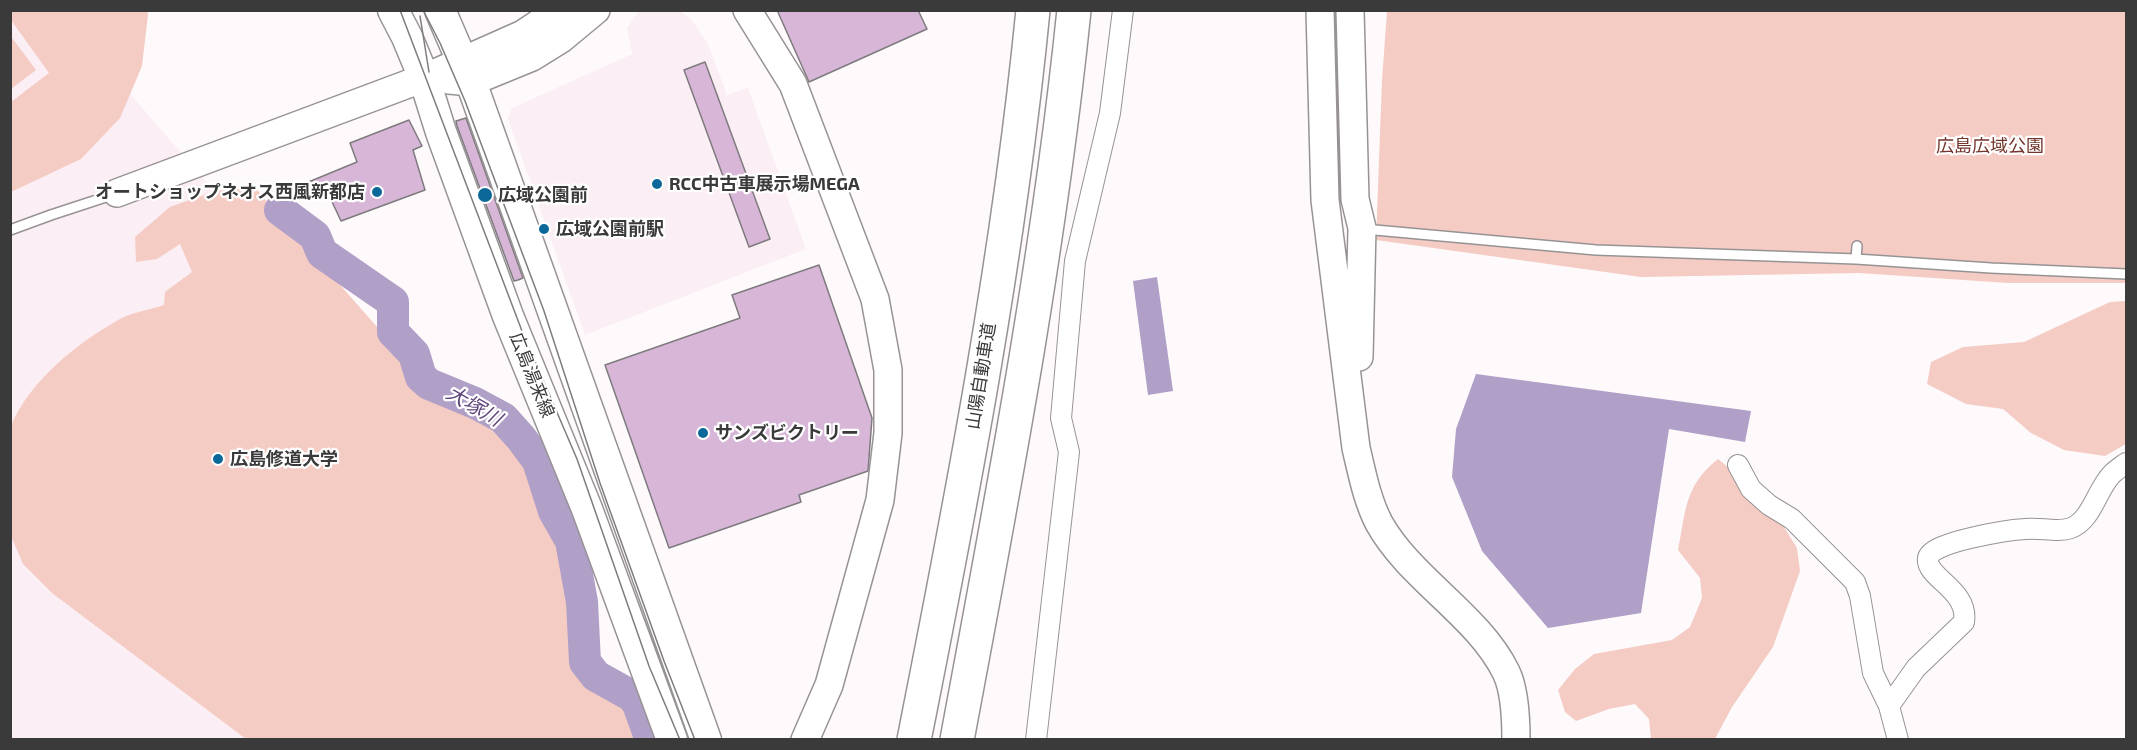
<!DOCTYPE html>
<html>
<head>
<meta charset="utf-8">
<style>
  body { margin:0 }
  #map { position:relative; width:2137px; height:750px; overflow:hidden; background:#fefafc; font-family:"Exo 2",sans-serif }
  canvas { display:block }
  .frame { position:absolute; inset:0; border:12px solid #3b3a3a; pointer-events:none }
</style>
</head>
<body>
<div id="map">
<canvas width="2137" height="750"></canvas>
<div class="frame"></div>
</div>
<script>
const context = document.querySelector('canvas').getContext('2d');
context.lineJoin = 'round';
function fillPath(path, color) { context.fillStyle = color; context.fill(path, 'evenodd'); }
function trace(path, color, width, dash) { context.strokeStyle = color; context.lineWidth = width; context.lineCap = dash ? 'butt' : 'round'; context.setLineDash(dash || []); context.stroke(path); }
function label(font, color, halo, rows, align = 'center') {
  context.font = font + ' "Exo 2","Noto Sans JP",sans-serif'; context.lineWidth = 4.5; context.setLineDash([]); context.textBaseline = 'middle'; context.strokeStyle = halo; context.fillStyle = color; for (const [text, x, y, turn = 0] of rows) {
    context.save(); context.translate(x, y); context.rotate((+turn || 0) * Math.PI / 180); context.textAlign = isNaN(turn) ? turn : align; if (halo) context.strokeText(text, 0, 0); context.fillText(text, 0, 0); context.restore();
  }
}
fillPath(new Path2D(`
  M10 11 103 62 308 300 454 739H11Z
  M639 11H680L691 19 708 44 727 95 748 88 806 249 585 335 508 119 512 108 632 54 627 28Z`), '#fbeef4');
fillPath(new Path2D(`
  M11 10H147L148 15 142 66 120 118 81 159 11 192V102L49 73 11 20Z
  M1387 11H2126V283H2008L1859 273 1641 277 1376 240 1382 80Z
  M10 35 36 70 11 89H10Z
  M255 187 277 214 310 240 319 261 393 345 426 389 466 405 506 430 533 470 549 519 570 565 581 674 631 707 644 739H246L52 593 23 564 11 536 10 428C29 381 77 343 120 319 133 312 150 310 164 305L165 292 192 272 180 244 157 259 136 262 135 237 170 207 215 191Z
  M2126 301V444L2105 456 2064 450 2031 433 2003 409 1966 404 1927 384 1931 362 1963 347 2024 342 2110 302Z
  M1718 459 1733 471 1740 487 1784 527 1797 548 1800 571 1773 647 1732 707 1715 739H1651L1649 719 1635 704 1609 709 1576 721 1565 712 1558 690 1575 669 1594 654 1672 640 1690 627 1702 598 1700 578 1678 550C1686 511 1684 486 1718 459Z`), '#f4ccc4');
fillPath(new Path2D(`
  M1157 277 1173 391 1148 395 1133 281Z
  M1476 374 1751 411 1745 442 1669 429 1641 613 1548 628 1482 551 1452 477 1456 429Z`), '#b09fc7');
trace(new Path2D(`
  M280 210 315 236 322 253 393 302V332L414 354 421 377 429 384 475 403 503 418 521 438 538 461 554 511 571 541 582 602 585 662 596 676 632 696 638 704 651 740`), '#b09fc7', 32);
const building = new Path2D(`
  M777 10H918L927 29 809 82Z
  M705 62 770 239 749 247 684 70Z
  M466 118 523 278 518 280 514 281 457 126 456 121Z
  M409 120 422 146 413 150 425 190 341 221 326 189 311 196 306 183 357 162 350 143Z
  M819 265 872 418 868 471 799 495 801 502 669 548 605 365 740 318 732 295Z`);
fillPath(building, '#d8b6d8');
trace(building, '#7e7b7e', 1.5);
const lane = new Path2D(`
  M1364 229 1596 250 1856 259 1991 268 2126 274
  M10 230 51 215 115 194
  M1856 259 1857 246`);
const street = new Path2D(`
  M1738 465 1751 489 1769 505 1792 519 1855 582 1860 596 1873 673 1889 706 1898 740
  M1889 706 1916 668 1964 622C1969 589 1925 578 1928 558 1930 542 2009 530 2025 529 2040 527 2057 533 2071 528 2092 520 2097 489 2112 474 2116 470 2122 466 2126 463
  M1036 740 1069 452 1061 418 1075 261 1110 113 1123 10`);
const secondary = new Path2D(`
  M747 10 793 84 875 299 888 370V433L880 500 829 685 805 740
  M1320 10 1325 200 1356 448C1362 473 1367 500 1379 523 1410 579 1478 615 1506 672 1515 690 1516 719 1516 740
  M1350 10 1355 199 1362 228 1359 357
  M449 80 471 82 532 57 561 39 596 10
  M117 193 424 78 523 34 559 10`);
const primary = new Path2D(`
  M393 10 407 37 424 78 441 132 508 316 587 509 672 740
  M440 10 471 82 706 740`);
const highway = new Path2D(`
  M914 740C962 498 1009 255 1033 10
  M957 740C1002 498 1049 255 1074 10`);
trace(lane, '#979395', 12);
trace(street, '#979395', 22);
trace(secondary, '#979395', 30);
trace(primary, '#979395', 33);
trace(highway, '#979395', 36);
trace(lane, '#fff', 9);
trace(street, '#fff', 20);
trace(secondary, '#fff', 27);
trace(primary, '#fff', 30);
trace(highway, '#fff', 33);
trace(new Path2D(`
  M400 10 522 331 577 459 649 666 680 740
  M423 10 440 43 465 101 544 311 600 483 664 661 695 740
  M420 16 429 72`), '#7e7c7c', 1.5);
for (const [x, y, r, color] of [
  [657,184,6,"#0c6898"],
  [377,192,6,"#0c6898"],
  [485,195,8,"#0c6898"],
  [544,229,6,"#0c6898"],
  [703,433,6,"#0c6898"],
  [218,459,6,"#0c6898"]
]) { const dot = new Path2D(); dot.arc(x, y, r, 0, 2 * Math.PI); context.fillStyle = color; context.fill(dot); trace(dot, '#fff', 2); }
label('18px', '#73352b', '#fff', [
  ["広島広域公園",1990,146]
]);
label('bold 18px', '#3b3a3a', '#fff', [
  ["RCC中古車展示場MEGA",669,184],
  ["オートショップネオス西風新都店",365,192,"right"],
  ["広域公園前",498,195],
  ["広域公園前駅",556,229],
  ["サンズビクトリー",715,433],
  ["広島修道大学",230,459]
], 'left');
label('18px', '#3b3a3a', '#fff', [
  ["広島湯来線",532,375,68],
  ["山陽自動車道",981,376,-81]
]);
label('italic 20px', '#5d457a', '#fff', [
  ["大塚川",474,406,30]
]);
</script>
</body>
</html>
